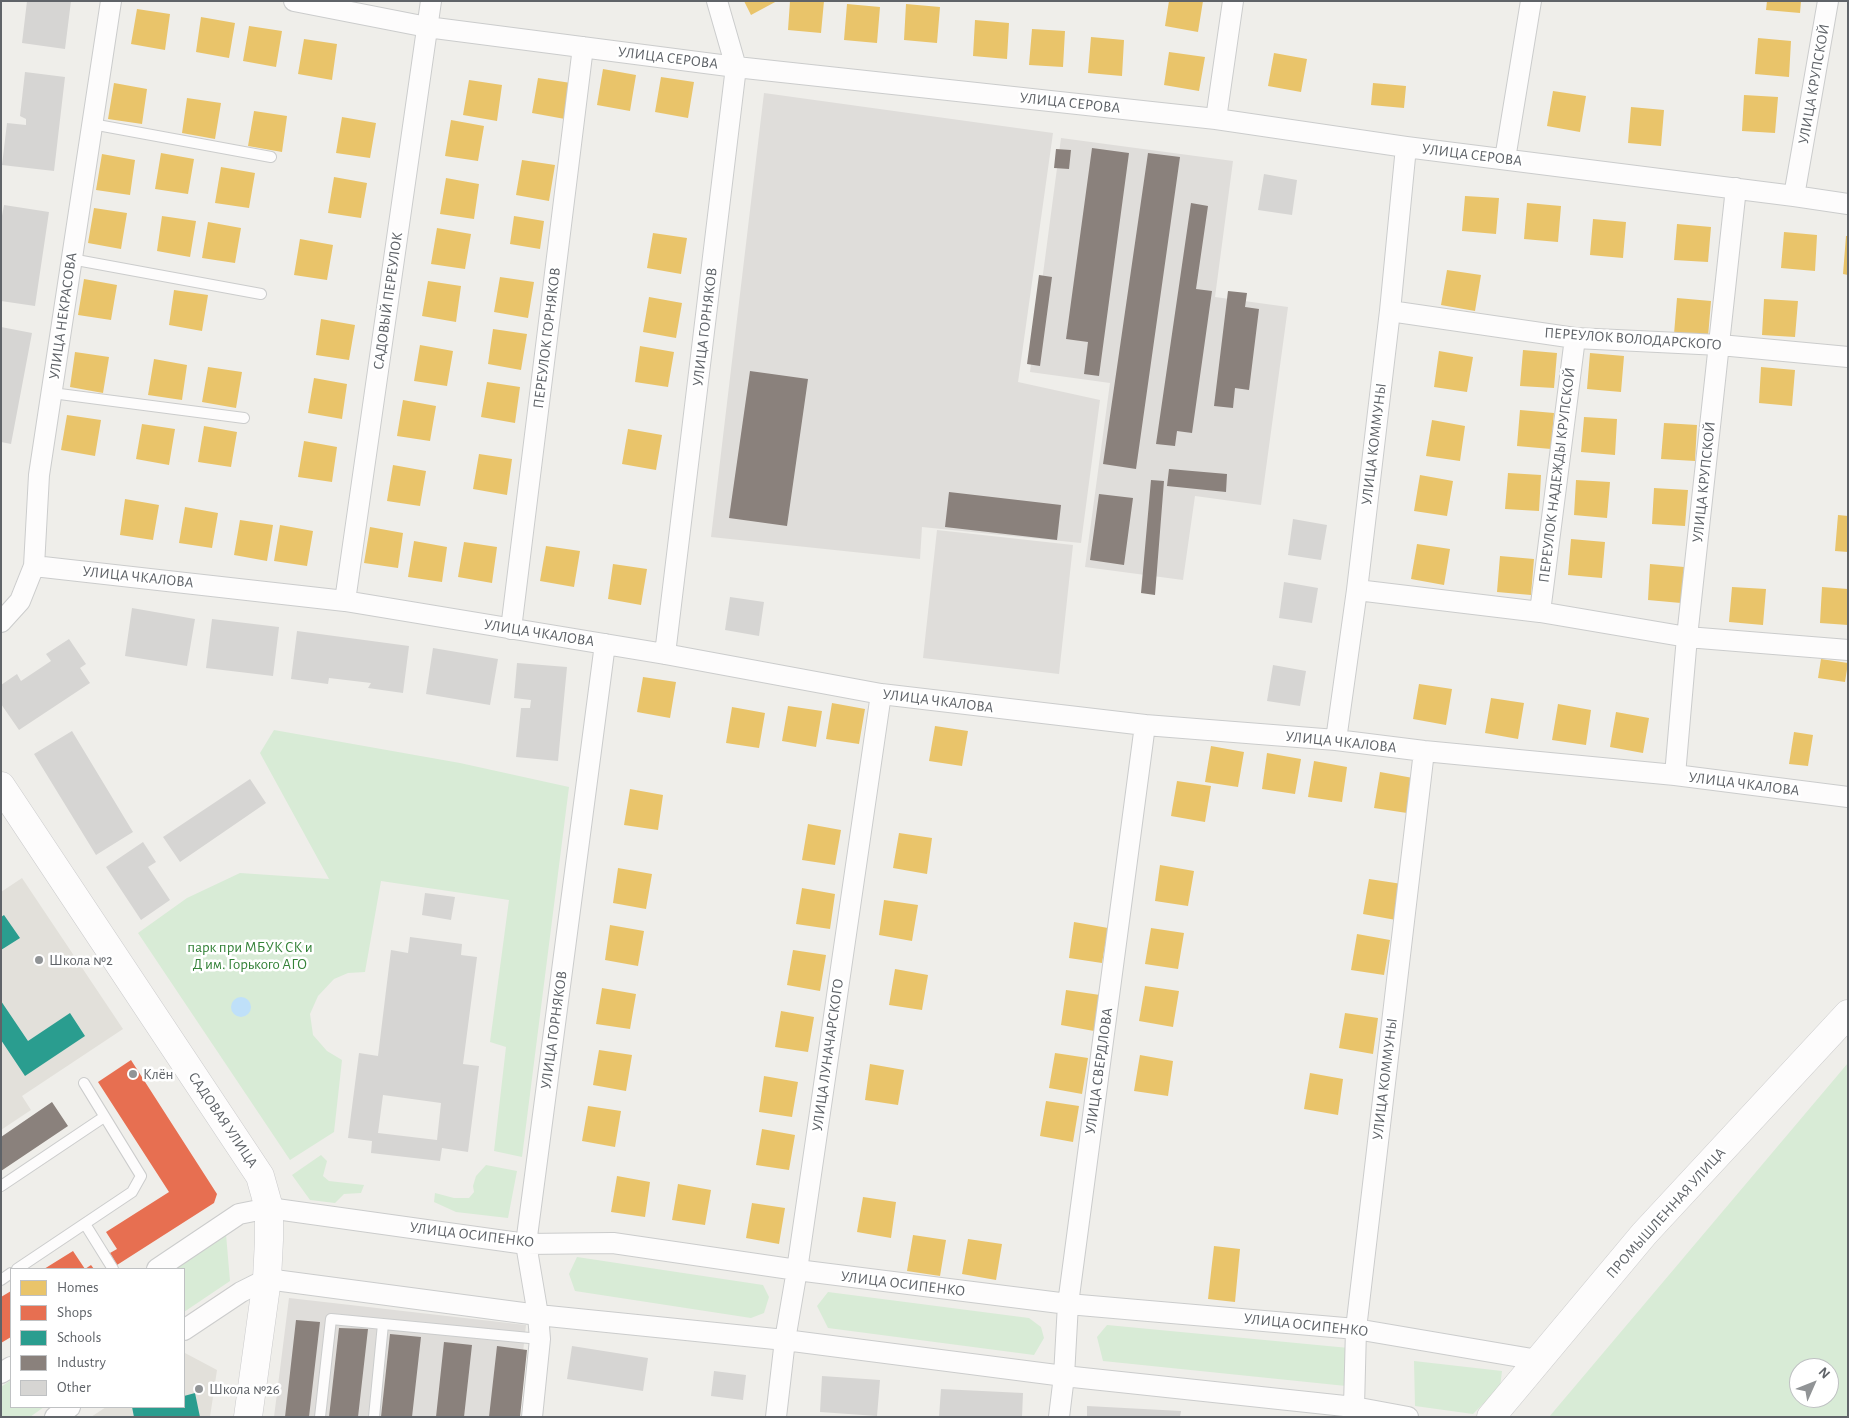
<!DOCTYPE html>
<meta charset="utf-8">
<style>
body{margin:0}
#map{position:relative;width:1849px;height:1418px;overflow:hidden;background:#efeeea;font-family:"Alegreya Sans",sans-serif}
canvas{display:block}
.frame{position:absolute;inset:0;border:2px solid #5f6368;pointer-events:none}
.legend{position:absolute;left:10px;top:1268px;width:175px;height:140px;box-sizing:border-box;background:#fff;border:1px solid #bfc1c3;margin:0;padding:6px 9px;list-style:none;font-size:15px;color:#5f6368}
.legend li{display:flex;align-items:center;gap:10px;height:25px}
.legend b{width:25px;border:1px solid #bfc1c3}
.north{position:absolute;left:1789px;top:1358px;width:50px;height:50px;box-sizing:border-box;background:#fff;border:1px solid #bfc1c3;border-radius:50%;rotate:46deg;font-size:14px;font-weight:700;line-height:20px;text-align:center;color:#5f6368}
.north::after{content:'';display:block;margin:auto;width:18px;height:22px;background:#919496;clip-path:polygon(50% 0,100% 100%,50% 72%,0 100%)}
</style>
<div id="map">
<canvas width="1849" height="1418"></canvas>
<div class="frame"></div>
<ul class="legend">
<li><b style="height:14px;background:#e9c46a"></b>Homes</li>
<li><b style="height:14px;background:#e76f51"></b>Shops</li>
<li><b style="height:14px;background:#2a9d8f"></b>Schools</li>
<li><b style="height:14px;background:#8a817c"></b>Industry</li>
<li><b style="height:14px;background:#d6d5d3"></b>Other</li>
</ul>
<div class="north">N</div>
</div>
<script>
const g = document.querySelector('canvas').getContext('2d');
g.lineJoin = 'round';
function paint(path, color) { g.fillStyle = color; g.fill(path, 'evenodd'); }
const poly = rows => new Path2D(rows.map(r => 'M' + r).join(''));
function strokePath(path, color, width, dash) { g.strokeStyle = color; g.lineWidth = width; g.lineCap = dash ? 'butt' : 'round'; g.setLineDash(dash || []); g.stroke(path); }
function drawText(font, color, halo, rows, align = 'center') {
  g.font = font + ' "Alegreya Sans",sans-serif'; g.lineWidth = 5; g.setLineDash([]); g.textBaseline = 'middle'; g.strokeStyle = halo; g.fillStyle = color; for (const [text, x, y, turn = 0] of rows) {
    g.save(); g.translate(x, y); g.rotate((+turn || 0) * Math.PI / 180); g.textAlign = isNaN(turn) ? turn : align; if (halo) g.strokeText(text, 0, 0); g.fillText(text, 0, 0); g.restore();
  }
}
const industrial = poly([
 [764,93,1053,133,1018,382,1100,400,1081,543,922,527,920,559,711,537],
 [1061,138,1233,161,1215,297,1288,307,1261,505,1195,496,1183,580,1085,567,1110,383,1030,372],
 [937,530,1073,545,1059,674,923,658],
 [289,1298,526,1325,516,1417,274,1417]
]);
const education = poly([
 [22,878,123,1029,22,1096,31,1110,1,1130,1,892],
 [185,1353,217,1370,210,1417,91,1417,106,1407,184,1407]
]);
const green = poly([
 [274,730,460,763,569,787,522,1157,494,1151,506,1047,490,1042,509,900,381,881,365,972,348,973,334,979,318,996,310,1014,313,1035,327,1051,342,1060,334,1132,290,1160,138,933,187,898,240,873,329,879,260,753],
 [1848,1063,1848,1417,1549,1417],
 [1799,1368,1829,1368,1829,1398,1799,1398],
 [321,1155,327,1161,323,1176,329,1181,364,1185,361,1193,344,1194,335,1203,310,1200,292,1175],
 [486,1165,517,1171,508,1218,456,1212,434,1202,435,1193,454,1198,469,1198,474,1192,473,1186,476,1176],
 [226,1234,230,1281,184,1312,184,1269,174,1269],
 [577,1257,763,1285,769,1297,764,1313,751,1318,575,1291,569,1274],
 [828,1292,1029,1318,1041,1327,1044,1338,1034,1355,828,1328,817,1306],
 [1107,1325,1349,1348,1346,1386,1103,1361,1097,1337],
 [1414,1361,1502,1371,1500,1387,1473,1414,1415,1406],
 [11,1380,11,1407,44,1407,30,1417,1,1417,1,1387]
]);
const water = poly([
 '231 1007a10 10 0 1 1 20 0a10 10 0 1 1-20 0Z'
]);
const homes = poly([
 [744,1,777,1,751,15],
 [790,1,824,1,821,33,788,30],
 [1169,1,1203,1,1198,32,1165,26],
 [1767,1,1801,1,1800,13,1766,10],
 [847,4,880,7,877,43,844,40],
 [906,4,940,7,937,43,904,40],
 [137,9,170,14,165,50,131,44],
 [201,17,235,23,229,58,196,52],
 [975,20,1009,23,1007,59,973,56],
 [249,26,282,31,276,67,243,61],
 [1032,29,1065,31,1063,67,1029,65],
 [1091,37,1124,40,1122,76,1088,73],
 [1758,38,1791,41,1789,77,1755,74],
 [304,39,337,44,332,80,298,74],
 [1169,52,1205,57,1199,91,1164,85],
 [1274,53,1307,59,1301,92,1268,86],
 [603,69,636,75,630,111,597,105],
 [661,77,694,82,688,118,655,112],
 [538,78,571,83,565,119,532,113],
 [469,80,502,85,497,121,463,115],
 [114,83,147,89,142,124,108,119],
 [1373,83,1406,86,1404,108,1371,105],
 [1553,91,1586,96,1580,132,1547,126],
 [1744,95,1778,97,1775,133,1742,131],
 [187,98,221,103,215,139,182,133],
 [1631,107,1664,110,1661,146,1628,143],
 [254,111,287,116,282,152,248,146],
 [342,117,376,123,370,158,336,153],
 [451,120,484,126,478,161,445,156],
 [161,153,194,159,188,194,155,189],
 [102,154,135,160,130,195,96,190],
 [522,160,555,165,549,201,516,195],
 [221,167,255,173,249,208,215,203],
 [334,177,367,183,361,218,328,213],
 [446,178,479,184,474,219,440,214],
 [1465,196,1499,198,1496,234,1462,231],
 [1527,203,1561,206,1558,242,1524,239],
 [94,208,127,213,121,249,88,243],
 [162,216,196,221,190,257,157,251],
 [514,216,544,221,540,249,510,244],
 [1593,219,1626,222,1623,258,1590,255],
 [208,222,241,228,235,263,202,258],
 [1677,224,1711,227,1708,262,1674,260],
 [437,228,471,234,465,269,431,264],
 [1784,232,1817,235,1815,271,1781,268],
 [653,233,687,238,681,274,647,268],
 [1846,236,1848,236,1848,275,1843,274],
 [300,239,333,245,327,280,294,275],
 [1447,270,1481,275,1475,311,1441,305],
 [500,277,534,282,528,318,494,312],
 [84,279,117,285,111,320,78,315],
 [428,281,461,286,456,322,422,316],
 [174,290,208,295,202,331,169,325],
 [649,297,682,303,676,338,643,332],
 [1677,298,1711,301,1708,337,1674,334],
 [1764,299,1798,301,1795,337,1762,335],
 [321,319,355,325,349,360,316,355],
 [493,329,527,334,521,370,488,364],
 [420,345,453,351,447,386,414,381],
 [640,346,674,352,668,387,635,382],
 [1523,350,1557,353,1554,388,1520,386],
 [1439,351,1473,357,1467,392,1434,387],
 [75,352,109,357,103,393,70,387],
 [1590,353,1624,356,1621,392,1587,389],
 [154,359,187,365,182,400,148,395],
 [208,367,242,372,236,408,202,402],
 [1761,367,1795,370,1792,406,1759,403],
 [314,378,347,384,342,419,308,413],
 [487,382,520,387,515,423,481,417],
 [403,400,436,406,430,441,397,436],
 [1520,410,1554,413,1551,449,1517,446],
 [67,415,101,420,95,456,61,450],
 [1584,417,1617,419,1615,455,1581,452],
 [1432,420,1465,426,1460,461,1426,456],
 [1664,423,1697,425,1695,461,1661,459],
 [142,424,175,429,169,465,136,459],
 [204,426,237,432,231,467,198,462],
 [628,429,662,435,656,470,622,464],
 [304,441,337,447,332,482,298,477],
 [479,454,512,459,507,495,473,489],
 [393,465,426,471,420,506,387,501],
 [1508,473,1541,475,1539,511,1505,509],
 [1420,475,1453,481,1447,516,1414,511],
 [1576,480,1610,482,1607,518,1574,515],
 [1654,488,1688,490,1685,526,1652,524],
 [125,499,159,505,153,540,120,535],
 [185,507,218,513,212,548,179,543],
 [1838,515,1848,516,1848,552,1835,551],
 [240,520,273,525,267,561,234,555],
 [280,525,313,531,307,566,274,561],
 [370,527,403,533,398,568,364,563],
 [1571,539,1605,542,1602,578,1568,575],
 [414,541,447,547,442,582,408,577],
 [464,542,497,547,492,583,458,577],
 [1417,544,1450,549,1444,585,1411,579],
 [546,546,580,551,574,587,540,581],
 [1500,556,1534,559,1531,595,1497,592],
 [613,564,647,569,641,605,608,599],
 [1650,564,1684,567,1681,603,1648,600],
 [1732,587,1766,589,1763,625,1729,622],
 [1822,587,1848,589,1848,625,1820,623],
 [1821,659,1848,663,1845,682,1818,678],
 [643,677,676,682,670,718,637,712],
 [1419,684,1452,689,1446,725,1413,719],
 [1491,698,1524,703,1518,739,1485,733],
 [832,703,865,709,859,744,826,739],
 [1558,704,1591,710,1586,745,1552,740],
 [788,706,822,711,816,747,782,741],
 [732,707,765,713,759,748,726,743],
 [1616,712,1649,718,1643,753,1610,747],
 [935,726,968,731,962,766,929,761],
 [1794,732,1813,735,1808,766,1789,764],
 [1211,746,1244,752,1238,787,1205,782],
 [1267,753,1301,759,1295,794,1262,789],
 [1314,761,1347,767,1342,802,1308,797],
 [1380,772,1413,778,1407,813,1374,808],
 [1177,781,1211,786,1205,822,1171,816],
 [630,789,663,795,658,830,624,825],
 [808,824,841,830,835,865,802,860],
 [899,833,932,838,927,874,893,868],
 [1160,865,1194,871,1188,906,1155,901],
 [618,868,652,874,646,909,613,903],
 [1369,879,1402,884,1396,920,1363,914],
 [802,888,835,894,830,929,796,924],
 [884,900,918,905,912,941,879,935],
 [1074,922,1108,928,1102,963,1069,958],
 [610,925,644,931,638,966,605,960],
 [1151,928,1184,933,1178,969,1145,964],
 [1357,934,1390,940,1384,975,1351,970],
 [793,950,826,955,820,991,787,985],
 [895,969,928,975,922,1010,889,1005],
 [1145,986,1179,991,1173,1027,1139,1021],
 [602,988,636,994,630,1029,596,1024],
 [1066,990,1100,995,1094,1031,1061,1025],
 [781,1011,814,1017,808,1052,775,1047],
 [1345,1013,1378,1018,1373,1054,1339,1048],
 [599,1050,632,1055,626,1091,593,1085],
 [1055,1053,1088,1058,1082,1094,1049,1088],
 [1140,1055,1173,1061,1168,1096,1134,1091],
 [870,1064,904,1070,898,1105,865,1100],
 [1310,1073,1343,1079,1338,1115,1304,1109],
 [764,1076,798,1082,792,1117,759,1112],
 [1046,1101,1079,1106,1073,1142,1040,1136],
 [588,1106,621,1111,615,1147,582,1141],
 [762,1129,795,1135,789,1170,756,1165],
 [617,1176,650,1182,645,1217,611,1212],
 [678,1184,711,1190,705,1225,672,1220],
 [863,1197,896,1202,891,1238,857,1232],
 [752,1203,785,1208,779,1244,746,1238],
 [913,1235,946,1240,940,1276,907,1271],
 [968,1239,1002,1244,996,1280,962,1274],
 [1214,1246,1240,1249,1235,1302,1208,1299]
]);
const shops = poly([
 [131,1060,217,1194,214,1203,117,1265,110,1253,117,1249,106,1232,169,1192,98,1082],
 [73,1251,85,1269,91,1265,94,1269,44,1269],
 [11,1291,11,1337,1,1343,1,1297]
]);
const schools = poly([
 [4,915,20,938,1,950,1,917],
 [1,1001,28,1041,70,1013,85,1036,25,1076,1,1040],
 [195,1393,200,1417,134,1417,132,1407,184,1407,184,1396]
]);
const industry = poly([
 [1092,148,1129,153,1099,376,1084,374,1088,342,1066,339],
 [1056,149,1071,150,1069,169,1054,168],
 [1148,153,1180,157,1136,469,1103,464],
 [1191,203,1208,206,1196,289,1212,291,1192,433,1177,431,1175,446,1156,444],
 [1039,275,1052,277,1040,366,1027,364],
 [1228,291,1247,293,1245,307,1259,309,1249,390,1235,388,1233,408,1214,406],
 [750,371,808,379,787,526,729,518],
 [1169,469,1227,474,1226,492,1167,486],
 [1151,480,1164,481,1155,595,1141,593],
 [949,492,1061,505,1057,540,945,527],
 [1099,494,1133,498,1124,565,1090,560],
 [52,1102,68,1126,1,1171,1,1137],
 [296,1320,320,1322,309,1417,285,1417],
 [339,1328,368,1329,358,1417,329,1417],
 [390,1334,421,1337,412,1417,381,1417],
 [444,1342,472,1345,464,1417,436,1417],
 [497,1346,527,1350,520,1417,489,1417]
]);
const building = poly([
 [27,1,71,1,65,49,22,43],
 [25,72,65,77,54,171,2,165,7,123,26,125,26,119,20,116],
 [1264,174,1297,180,1292,215,1258,210],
 [4,205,49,212,35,306,1,301,1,221],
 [1,327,32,333,11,444,1,442],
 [1293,519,1327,525,1321,560,1288,555],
 [1284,582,1318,588,1312,623,1279,618],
 [730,597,764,602,759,636,725,630],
 [132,608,195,619,187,666,125,656],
 [212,619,279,627,273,676,206,668],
 [297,631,409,646,403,693,368,688,371,683,329,678,328,684,291,679],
 [69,639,86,664,80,668,90,683,19,730,1,704,1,685,17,674,21,681,51,661,46,654],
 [433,648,498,659,490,705,426,694],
 [517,663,567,667,558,761,516,757,521,708,530,708,531,700,514,698],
 [1273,665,1306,671,1300,706,1267,701],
 [72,731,133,832,96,855,34,754],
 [250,779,266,803,180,862,163,837],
 [143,842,156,862,148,867,170,900,141,920,106,867],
 [425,893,455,897,451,920,422,915],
 [410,937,462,944,461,955,477,957,463,1064,479,1066,468,1152,442,1148,440,1161,371,1153,372,1141,348,1138,359,1053,378,1056,391,950,408,953],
 [383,1095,441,1103,437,1140,378,1133],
 [572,1346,648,1358,643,1391,567,1379],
 [714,1371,746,1375,743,1400,711,1396],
 [822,1376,880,1380,877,1416,820,1412],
 [941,1389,1023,1393,1022,1417,939,1417],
 [1087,1406,1181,1411,1180,1417,1087,1417]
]);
const lane = poly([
 [92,124,271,157],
 [71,259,261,294],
 [52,393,244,418],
 [1,1186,104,1117],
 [85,1224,113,1269],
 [17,1269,132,1192,141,1176,84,1083],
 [1,1280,11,1273],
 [320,1417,331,1319,540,1339],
 [374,1417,383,1324]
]);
const street = poly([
 [294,1,427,27,736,67,1216,119,1406,147,1794,196,1848,204],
 [1216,119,1233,1],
 [1505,159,1531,1],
 [1794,196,1828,1],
 [1390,311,1575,338,1720,345,1848,357],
 [34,566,345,601,665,654,881,694,1145,725,1336,740,1424,751,1675,775,1848,797],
 [1357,590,1540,612,1687,637,1848,650],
 [345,601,431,1],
 [1540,612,1575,338],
 [1,622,20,601,34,566,39,475,111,1],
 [511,629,583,47],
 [665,654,736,67,717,1],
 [1336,740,1357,590,1390,311,1406,147],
 [1675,775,1687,637,1736,188],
 [157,1269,239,1214,269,1208,526,1244,613,1243,797,1270,1068,1304,1356,1329,1538,1360],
 [184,1330,241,1292,267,1279,538,1315,785,1340,1064,1376,1354,1407,1408,1417],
 [1,1373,11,1367],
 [1354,1407,1356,1329,1424,751],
 [55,1417,70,1407],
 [532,1417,540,1339,538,1315,526,1244,605,644],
 [776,1417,785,1340,797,1270,881,694],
 [1059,1417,1064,1376,1068,1304,1145,725]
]);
const secondary = poly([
 [1,786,260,1176,269,1208,269,1240,267,1279,248,1417],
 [1491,1417,1644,1234,1848,1014]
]);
const markers = [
 [39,960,5,"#919496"],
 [133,1074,5,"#919496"],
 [199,1389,5,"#919496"]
];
const streetNames = [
 ["УЛИЦА СЕРОВА",668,58,7],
 ["УЛИЦА КРУПСКОЙ",1814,84,-80],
 ["УЛИЦА СЕРОВА",1070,103,6],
 ["УЛИЦА СЕРОВА",1472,155,7],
 ["САДОВЫЙ ПЕРЕУЛОК",388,301,-82],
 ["УЛИЦА НЕКРАСОВА",63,316,-82],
 ["УЛИЦА ГОРНЯКОВ",705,327,-83],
 ["ПЕРЕУЛОК ГОРНЯКОВ",547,338,-83],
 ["ПЕРЕУЛОК ВОЛОДАРСКОГО",1633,339,4],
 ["УЛИЦА КОММУНЫ",1374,444,-83],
 ["ПЕРЕУЛОК НАДЕЖДЫ КРУПСКОЙ",1557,475,-83],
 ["УЛИЦА КРУПСКОЙ",1704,482,-84],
 ["УЛИЦА ЧКАЛОВА",138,577,6],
 ["УЛИЦА ЧКАЛОВА",539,633,9],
 ["УЛИЦА ЧКАЛОВА",938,701,7],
 ["УЛИЦА ЧКАЛОВА",1341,742,6],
 ["УЛИЦА ЧКАЛОВА",1744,784,7],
 ["УЛИЦА ГОРНЯКОВ",554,1030,-82],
 ["УЛИЦА ЛУНАЧАРСКОГО",828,1055,-82],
 ["УЛИЦА СВЕРДЛОВА",1099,1071,-82],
 ["УЛИЦА КОММУНЫ",1385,1079,-83],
 ["САДОВАЯ УЛИЦА",223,1120,56],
 ["ПРОМЫШЛЕННАЯ УЛИЦА",1666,1213,-48],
 ["УЛИЦА ОСИПЕНКО",472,1235,7],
 ["УЛИЦА ОСИПЕНКО",903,1284,7],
 ["УЛИЦА ОСИПЕНКО",1306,1325,6]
];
const parkNames = [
 ["парк при МБУК СК и",250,947],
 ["Д им. Горького АГО",250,964]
];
const poiNames = [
 ["Школа №2",49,960],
 ["Клён",143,1074],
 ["Школа №26",209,1389]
];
paint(industrial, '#dfddda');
paint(education, '#e2e0da');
paint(green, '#d8ebd6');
paint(water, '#bfe0f9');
paint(homes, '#e9c46a');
paint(shops, '#e76f51');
paint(schools, '#2a9d8f');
paint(industry, '#8a817c');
paint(building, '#d6d5d3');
strokePath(lane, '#cbcccc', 12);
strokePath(street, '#cbcccc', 22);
strokePath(secondary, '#cacacb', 29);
strokePath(lane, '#fdfcfc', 10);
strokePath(street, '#fdfcfc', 20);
strokePath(secondary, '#fdfcfc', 28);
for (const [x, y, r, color] of markers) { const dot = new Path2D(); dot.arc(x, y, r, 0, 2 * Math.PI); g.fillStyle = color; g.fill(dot); strokePath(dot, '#fff', 2); }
drawText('15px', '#5f6368', '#fff', streetNames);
drawText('15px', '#348238', '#fff', parkNames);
drawText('15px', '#5f6368', '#fff', poiNames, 'left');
</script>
